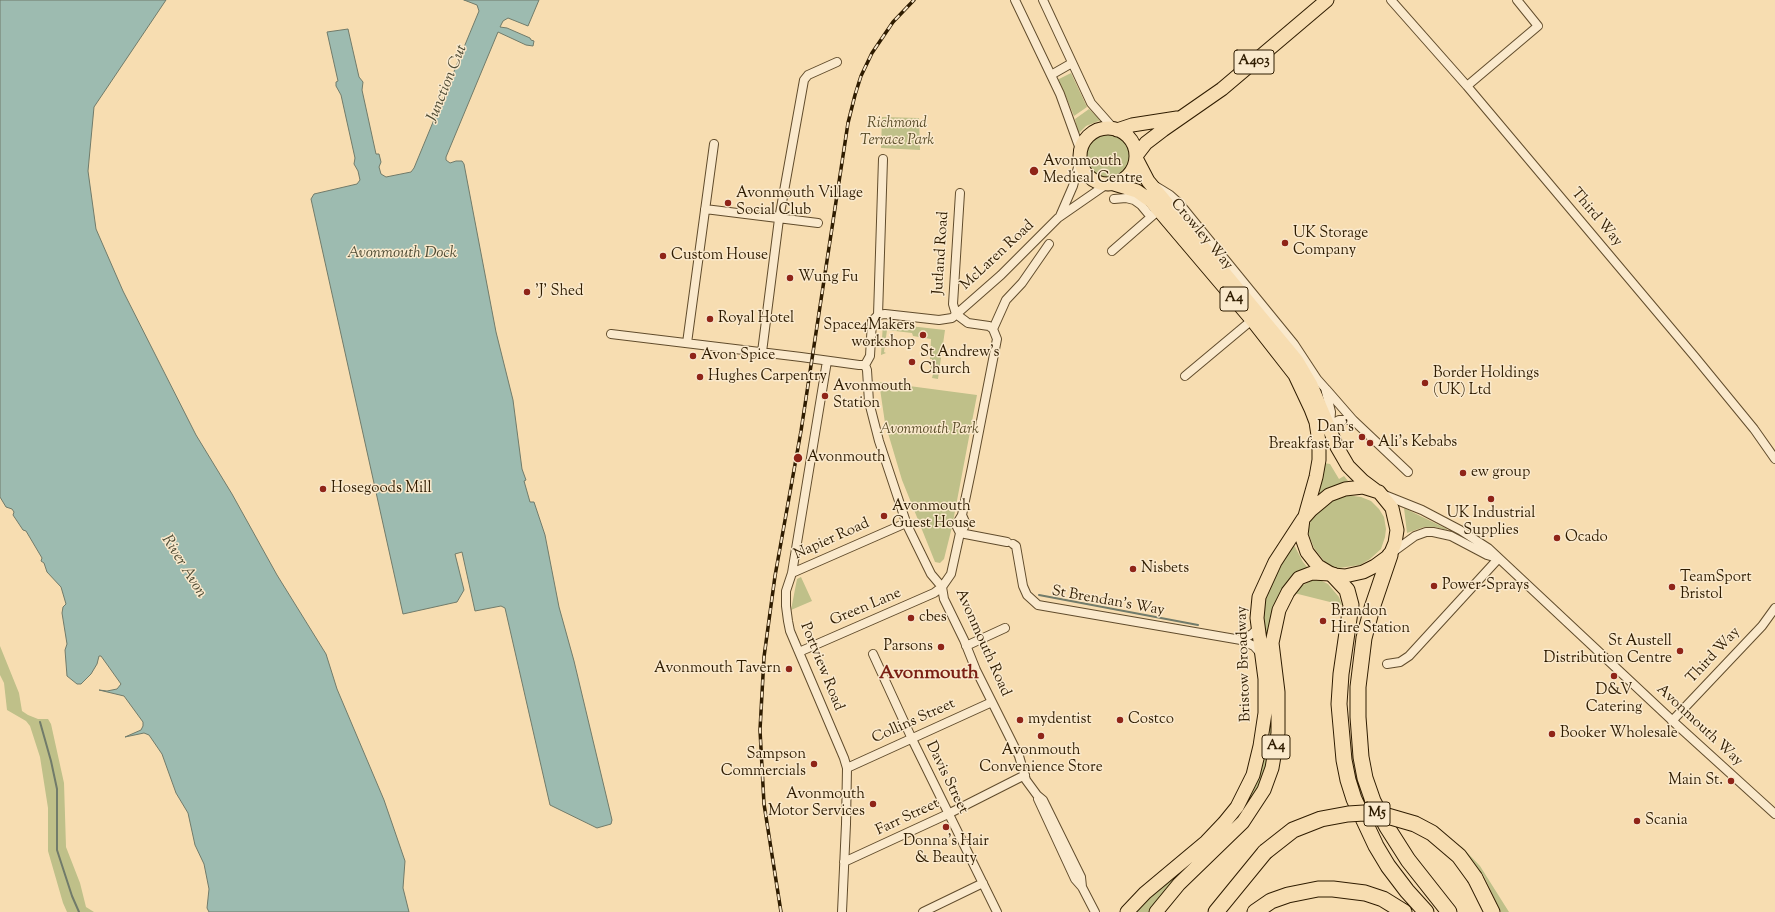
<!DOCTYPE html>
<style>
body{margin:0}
canvas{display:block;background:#f7ddb1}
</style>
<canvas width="1775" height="912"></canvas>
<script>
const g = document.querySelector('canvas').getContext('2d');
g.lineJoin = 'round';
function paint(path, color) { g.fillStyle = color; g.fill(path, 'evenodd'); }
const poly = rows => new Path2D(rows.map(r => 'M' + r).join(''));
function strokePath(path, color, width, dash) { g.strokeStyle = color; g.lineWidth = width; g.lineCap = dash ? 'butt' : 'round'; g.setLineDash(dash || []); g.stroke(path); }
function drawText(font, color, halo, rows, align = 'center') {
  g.font = font + ' "Sorts Mill Goudy",serif'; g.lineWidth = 3; g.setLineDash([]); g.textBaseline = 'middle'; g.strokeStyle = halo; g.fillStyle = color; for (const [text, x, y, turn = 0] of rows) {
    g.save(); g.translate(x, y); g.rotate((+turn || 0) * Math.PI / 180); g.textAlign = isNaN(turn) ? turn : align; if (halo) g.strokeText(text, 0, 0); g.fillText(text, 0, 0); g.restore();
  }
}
const green = poly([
 [1071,73,1087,107,1074,116,1065,94,1057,80],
 [1089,109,1101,120,1086,126,1078,134,1075,119],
 [882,117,919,118,920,150,881,148],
 '1086 157a22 22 0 1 1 44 0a22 22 0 1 1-44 0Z',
 [883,323,945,330,938,379,932,378,933,374,930,373,932,359,930,359,931,339,913,336,912,333,887,330,884,352,886,353,881,355],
 [879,382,977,395,952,527,944,559,940,563,935,562,902,480,885,423],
 [1324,463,1330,464,1339,479,1344,476,1348,481,1328,488,1320,493,1319,493],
 [1346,495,1361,497,1371,501,1379,509,1384,517,1386,529,1385,537,1381,549,1370,559,1360,565,1339,568,1331,566,1324,561,1314,548,1309,535,1309,528,1311,520,1332,500],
 [1404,508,1447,529,1447,530,1435,527,1424,527,1407,533],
 [1293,543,1303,562,1308,568,1279,596,1273,734,1267,733,1262,628,1264,602,1273,577],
 [801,577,812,601,791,610,797,579],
 [1313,580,1322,581,1328,584,1339,597,1342,605,1294,593,1301,586],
 [0,646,19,693,22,711,28,715,38,719,48,719,51,724,64,783,66,847,80,883,86,907,94,912,67,912,63,903,48,851,48,808,40,757,30,726,26,721,7,710,4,683,0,675],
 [1264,748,1271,749,1265,777,1244,815,1150,912,1133,912,1216,838],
 [1460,845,1480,866,1509,912,1501,912,1484,876]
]);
const water = poly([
 [0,0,166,0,94,107,88,171,96,229,123,291,196,435,232,494,277,575,326,654,337,689,384,800,405,861,403,888,409,912,209,912,207,908,209,889,204,864,195,845,188,813,176,793,162,754,149,735,144,733,125,737,141,730,143,726,143,722,124,696,99,690,107,691,117,689,121,684,101,656,99,656,97,664,91,674,81,684,77,684,67,676,65,650,67,644,62,613,63,607,66,604,61,587,47,572,44,563,41,561,42,558,26,531,23,530,13,515,14,512,12,509,6,507,0,497,0,0],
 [464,0,539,0,528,26,508,18,503,21,500,27,507,28,530,38,531,40,534,41,533,46,526,45,498,32,446,157,446,160,450,163,456,161,462,161,464,164,496,332,513,400,522,469,526,480,524,481,530,502,534,502,545,535,559,607,574,661,612,820,611,824,597,828,550,805,505,608,501,606,475,611,462,552,455,554,464,590,457,602,403,614,311,199,314,194,357,184,360,180,358,171,354,164,355,158,341,95,336,86,336,82,338,81,327,32,348,29,359,77,363,82,362,90,376,154,379,154,381,162,379,167,381,174,386,177,411,172,414,168,479,11,477,5,464,0]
]);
const stream = poly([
 [1039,595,1198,625],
 [40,722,51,761,57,789,57,850,72,896,79,912]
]);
const minor = poly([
 [1015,0,1060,94,1081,152],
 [1043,0,1091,103,1114,129],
 [1391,0,1467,86,1695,357,1754,429,1775,459],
 [1051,75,1072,63],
 [1467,86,1538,26,1517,0],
 [1157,187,1170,195,1179,203,1294,344,1317,379,1325,388,1331,412,1330,426],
 [960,193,953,304,956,314,968,323,989,326,993,329],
 [1114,199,1126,198,1134,200,1141,205,1151,217],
 [705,209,818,223],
 [1060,216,1073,186,1081,156],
 [1112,251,1159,210],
 [878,315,885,314,939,320,952,318,1001,275,1058,218,1107,184],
 [993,329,1006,300,1022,283,1049,244],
 [611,334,801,357,859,365,865,365],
 [687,343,714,144],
 [762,352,779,219,804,80,808,75,837,62],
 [827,361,792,573,786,591,786,606,788,621,790,631,844,758,847,768,846,824,842,912],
 [865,365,867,370,869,402,879,441,907,525,931,574,942,587,944,599,964,640,976,670,1019,756,1026,780,1037,795,1043,800,1081,877,1082,887],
 [865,365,870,356,872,321,878,315,883,159],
 [1185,376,1252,320],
 [1326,389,1353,420,1408,472],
 [1330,429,1334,423,1339,420,1353,420],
 [1382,494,1422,510,1460,530,1488,548,1677,725,1775,814],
 [960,533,956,525,962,515,972,467,997,339,993,329],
 [960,533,1007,542],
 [1013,544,1016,546,1023,586,1027,595,1038,605,1241,640,1254,646,1261,654],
 [1393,552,1415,536,1426,532,1433,532,1451,536,1487,555,1497,558],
 [792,573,906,523],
 [1241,640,1252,634,1258,628],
 [966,646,1005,628],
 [799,652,934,593,942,587,951,574,960,533,964,527,965,522,962,515],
 [873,654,912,739,997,912],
 [1387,664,1400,662,1409,656,1498,559],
 [1672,721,1762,626,1775,608],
 [847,768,992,702],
 [1038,799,1075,879,1082,887,1095,912],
 [844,862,948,814,1025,775],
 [923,912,983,883]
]);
const trunk = poly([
 '1080 156a28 28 0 1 1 56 0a28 28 0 1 1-56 0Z',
 [1117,130,1132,125,1177,118],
 [1136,156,1146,143,1163,130,1222,89,1327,0],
 [1136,158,1148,181,1297,361,1311,385,1337,447,1348,466,1363,481,1375,490],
 [1114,184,1137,191,1151,201,1252,320,1295,375,1311,409,1316,422,1319,442,1319,460,1316,477,1305,516],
 [1363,487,1379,492,1392,508,1397,530,1395,543,1390,555,1375,566,1363,572,1345,576,1333,575,1318,566,1307,552,1301,535,1303,519,1311,510,1329,495,1345,489,1363,487],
 [1127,912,1145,893,1206,842,1224,823,1237,807,1253,775,1260,746,1265,713,1265,679,1257,618,1259,597,1275,562,1303,519],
 [1156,912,1179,884,1243,822,1264,790,1272,768,1278,733,1278,692,1272,643,1279,610,1288,592,1299,578,1312,573,1330,574]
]);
const motorway = poly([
 [1390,555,1372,608,1364,638,1358,687,1358,717,1361,757,1365,778,1373,801,1387,827,1408,860,1449,912],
 [1333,575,1347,590,1351,605,1341,674,1339,704,1344,760,1348,780,1354,799,1376,846,1388,866,1407,891,1426,912],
 [1475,878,1492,912],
 [1216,912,1265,852],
 [1255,912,1271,901,1288,895,1318,889,1333,889,1365,893,1383,899,1404,912]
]);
const rail = poly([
 [781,912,764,804,760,730,764,657,775,576,801,431,848,123,855,95,861,76,872,53,893,22,914,0]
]);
const motorwayBridge = poly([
 [1265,852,1293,830,1321,819,1348,814,1364,813,1384,815,1415,824,1432,833,1459,856,1475,878]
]);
const markers = [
 [1034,171,5,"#8f2418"],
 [728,203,4,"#8f2418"],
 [1285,243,4,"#8f2418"],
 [663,256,4,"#8f2418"],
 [790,278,4,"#8f2418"],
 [527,292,4,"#8f2418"],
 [710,319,4,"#8f2418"],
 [923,335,4,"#8f2418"],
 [693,356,4,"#8f2418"],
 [912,362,4,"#8f2418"],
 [700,377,4,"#8f2418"],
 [1425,383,4,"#8f2418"],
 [825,396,4,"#8f2418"],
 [1362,437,4,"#8f2418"],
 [1370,443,4,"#8f2418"],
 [798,458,5,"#8f2418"],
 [1463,473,4,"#8f2418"],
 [323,489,4,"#8f2418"],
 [1491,499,4,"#8f2418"],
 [884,516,4,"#8f2418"],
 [1557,538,4,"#8f2418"],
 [1133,569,4,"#8f2418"],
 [1434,586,4,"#8f2418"],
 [1672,587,4,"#8f2418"],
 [911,618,4,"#8f2418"],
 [1323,621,4,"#8f2418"],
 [941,647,4,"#8f2418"],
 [1680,651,4,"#8f2418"],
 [789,669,4,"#8f2418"],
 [1614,676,4,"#8f2418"],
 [1020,720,4,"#8f2418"],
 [1120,720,4,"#8f2418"],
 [1552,734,4,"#8f2418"],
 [1041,736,4,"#8f2418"],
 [814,764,4,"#8f2418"],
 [1731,781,4,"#8f2418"],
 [873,804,4,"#8f2418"],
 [1637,821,4,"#8f2418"],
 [946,827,4,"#8f2418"]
];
const shields = [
 [1254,62,40],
 [1234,299,28],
 [1276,747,28],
 [1377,814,26]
];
const shieldNames = [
 ["A403",1254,62],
 ["A4",1234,299],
 ["A4",1276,747],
 ["M5",1377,814]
];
const parkNames = [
 ["Richmond",897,124],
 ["Terrace Park",897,141],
 ["Avonmouth Park",929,430]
];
const poiNames = [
 ["Avonmouth",1043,162],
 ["Medical Centre",1043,179],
 ["Avonmouth Village",736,194],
 ["Social Club",736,211],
 ["UK Storage",1293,234],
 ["Company",1293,251],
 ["Custom House",671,256],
 ["Wung Fu",798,278],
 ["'J' Shed",535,292],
 ["Royal Hotel",718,319],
 ["Space4Makers",915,326,"right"],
 ["workshop",915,343,"right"],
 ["St Andrew's",920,353],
 ["Church",920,370],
 ["Avon Spice",701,356],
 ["Border Holdings",1433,374],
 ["(UK) Ltd",1433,391],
 ["Hughes Carpentry",708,377],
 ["Avonmouth",833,387],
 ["Station",833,404],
 ["Dan's",1354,428,"right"],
 ["Breakfast Bar",1354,445,"right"],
 ["Ali's Kebabs",1378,443],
 ["Avonmouth",807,458],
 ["ew group",1471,473],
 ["Hosegoods Mill",331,489],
 ["Avonmouth",892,507],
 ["Guest House",892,524],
 ["UK Industrial",1491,514,"center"],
 ["Supplies",1491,531,"center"],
 ["Ocado",1565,538],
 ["Nisbets",1141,569],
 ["TeamSport",1680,578],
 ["Bristol",1680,595],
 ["Power-Sprays",1442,586],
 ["Brandon",1331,612],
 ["Hire Station",1331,629],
 ["cbes",919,618],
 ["St Austell",1672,642,"right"],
 ["Distribution Centre",1672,659,"right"],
 ["Parsons",933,647,"right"],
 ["Avonmouth Tavern",781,669,"right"],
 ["D&V",1614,691,"center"],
 ["Catering",1614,708,"center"],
 ["mydentist",1028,720],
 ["Costco",1128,720],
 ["Booker Wholesale",1560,734],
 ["Avonmouth",1041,751,"center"],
 ["Convenience Store",1041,768,"center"],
 ["Sampson",806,755,"right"],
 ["Commercials",806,772,"right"],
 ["Main St.",1723,781,"right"],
 ["Avonmouth",865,795,"right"],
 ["Motor Services",865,812,"right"],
 ["Scania",1645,821],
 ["Donna's Hair",946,842,"center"],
 ["& Beauty",946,859,"center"]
];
const streetNames = [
 ["Third Way",1596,218,50],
 ["Crowley Way",1201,235,50],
 ["Jutland Road",942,253,-86],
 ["McLaren Road",998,256,-43],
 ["Napier Road",832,540,-24],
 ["St Brendan's Way",1108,602,10],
 ["Green Lane",866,608,-23],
 ["Avonmouth Road",982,643,66],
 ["Third Way",1714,656,-47],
 ["Bristow Broadway",1245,664,-92],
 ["Portview Road",821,667,68],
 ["Collins Street",914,722,-24],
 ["Avonmouth Way",1699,726,43],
 ["Davis Street",946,778,64],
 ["Farr Street",908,818,-25]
];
const waterNames = [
 ["Junction Cut",448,84,-68],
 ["Avonmouth Dock",402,254],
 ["River Avon",183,567,58]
];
const districtNames = [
 ["Avonmouth",929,675]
];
paint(green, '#bfc089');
paint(water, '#9dbbb0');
strokePath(water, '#717b6a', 1);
strokePath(stream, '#717b6a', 2);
strokePath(minor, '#614c2c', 10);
strokePath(trunk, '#2f1c00', 15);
strokePath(motorway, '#2f1c00', 17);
strokePath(minor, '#fae9cc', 8);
strokePath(trunk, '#f7ddb1', 13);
strokePath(motorway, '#f7ddb1', 15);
strokePath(rail, '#2f1c00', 3.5);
strokePath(rail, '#fae9cc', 2, [6]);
strokePath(motorwayBridge, '#2f1c00', 17, []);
strokePath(motorwayBridge, '#f7ddb1', 15);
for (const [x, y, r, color] of markers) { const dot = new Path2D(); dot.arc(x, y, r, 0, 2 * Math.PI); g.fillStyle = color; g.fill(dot); strokePath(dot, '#fae9cc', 1.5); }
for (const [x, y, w] of shields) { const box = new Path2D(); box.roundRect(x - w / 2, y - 12, w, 24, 3); g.fillStyle = '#fae9cc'; g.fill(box); strokePath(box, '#2f1c00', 1); }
drawText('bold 14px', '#2f1c00', null, shieldNames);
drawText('italic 15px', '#5a4d29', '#fae9cc', parkNames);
drawText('15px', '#2f1c00', '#fae9cc', poiNames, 'left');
drawText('15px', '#2f1c00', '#fae9cc', streetNames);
drawText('italic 16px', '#504c35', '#fae9cc', waterNames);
drawText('bold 19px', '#7a1f14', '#fae9cc', districtNames);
</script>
